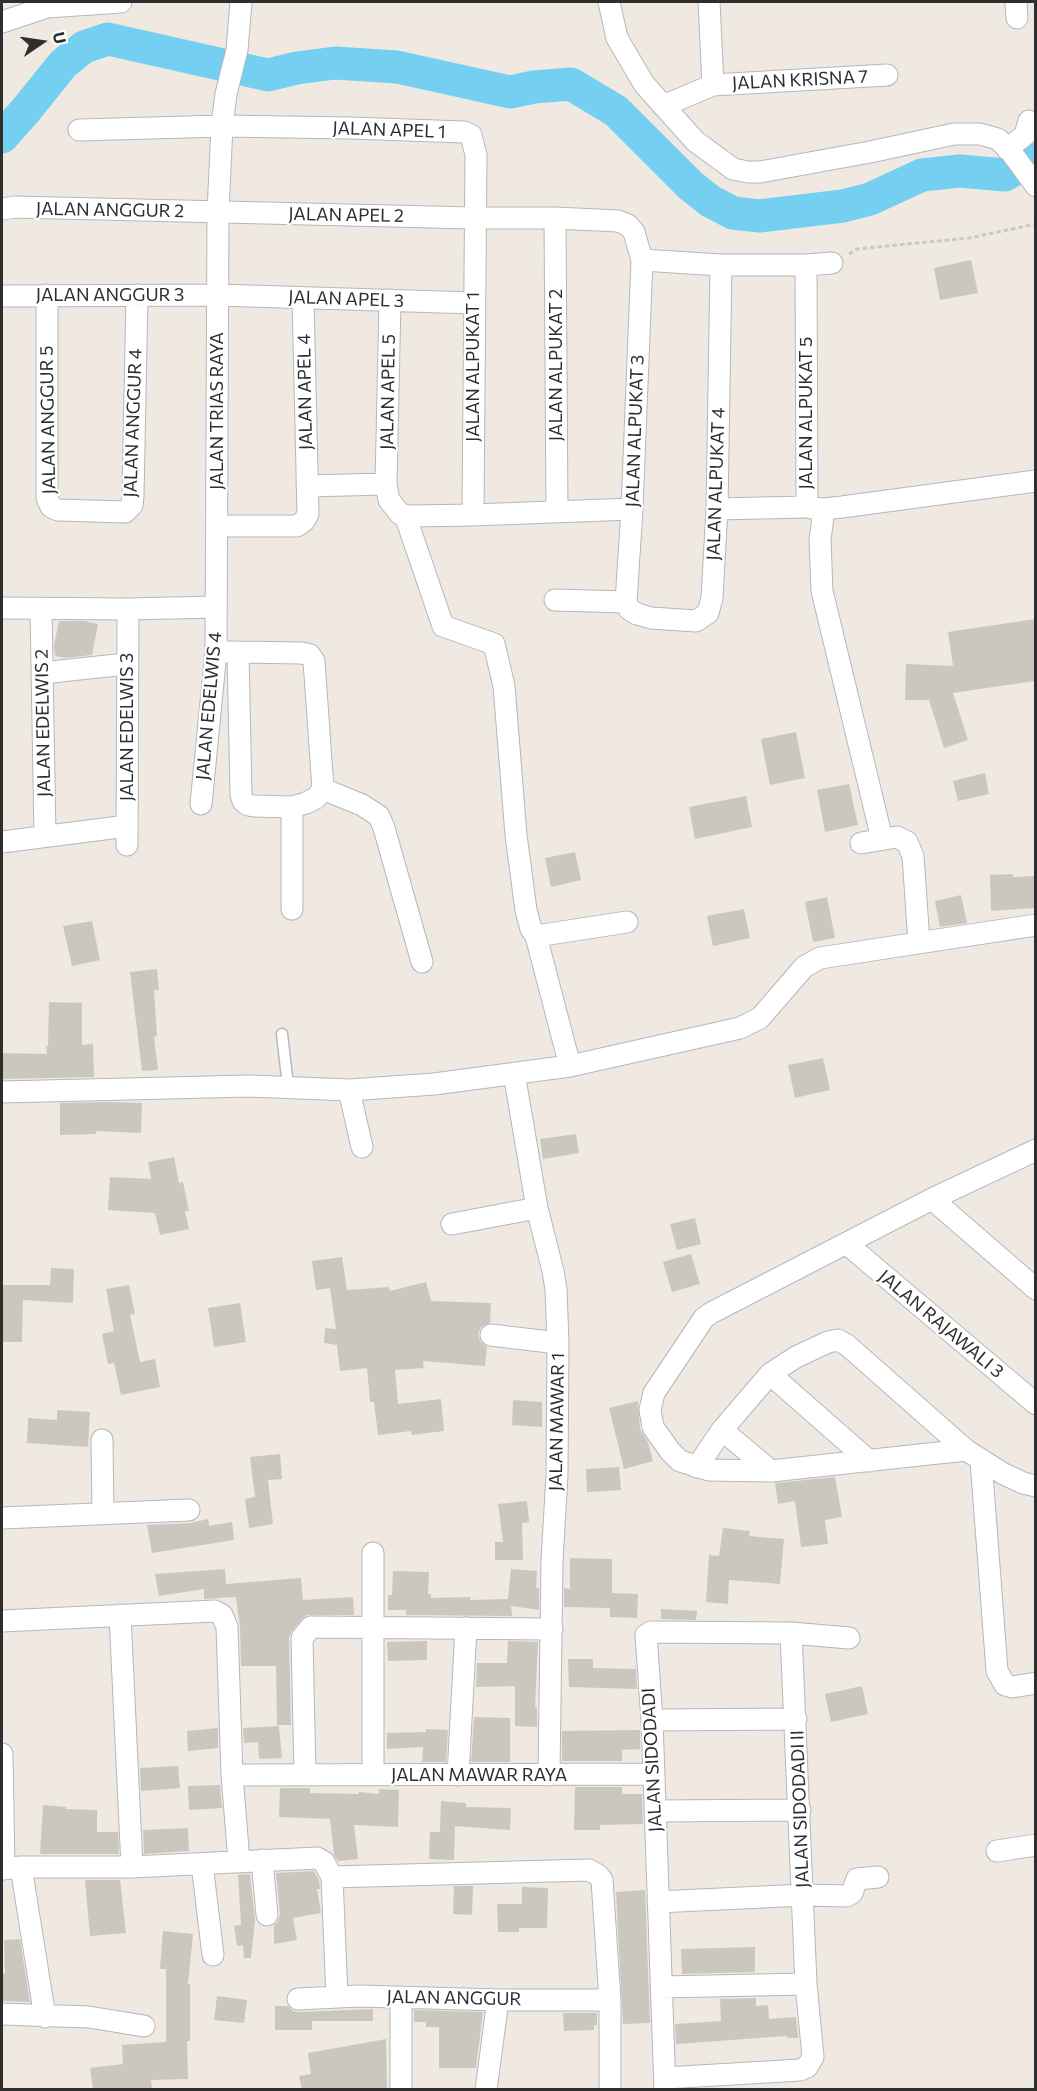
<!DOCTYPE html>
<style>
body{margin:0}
#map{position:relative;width:1037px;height:2091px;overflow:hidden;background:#efe9e1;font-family:Commissioner,sans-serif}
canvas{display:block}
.frame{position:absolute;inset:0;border:3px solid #2e2e2e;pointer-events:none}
.north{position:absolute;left:12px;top:12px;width:60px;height:60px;-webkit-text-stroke:4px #fff;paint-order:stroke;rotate:77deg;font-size:16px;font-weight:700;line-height:24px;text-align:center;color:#2e2e2e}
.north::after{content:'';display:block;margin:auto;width:21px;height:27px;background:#2e2e2e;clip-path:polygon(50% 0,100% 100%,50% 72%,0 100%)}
</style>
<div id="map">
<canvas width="1037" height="2091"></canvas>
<div class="frame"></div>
<div class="north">U</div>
</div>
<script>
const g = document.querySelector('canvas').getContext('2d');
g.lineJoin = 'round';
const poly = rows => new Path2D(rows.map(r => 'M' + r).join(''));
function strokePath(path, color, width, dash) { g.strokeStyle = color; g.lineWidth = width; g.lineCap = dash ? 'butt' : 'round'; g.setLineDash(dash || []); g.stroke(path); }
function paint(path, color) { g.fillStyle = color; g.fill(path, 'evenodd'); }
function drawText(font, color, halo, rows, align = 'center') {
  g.font = font + ' Commissioner,sans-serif'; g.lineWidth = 4.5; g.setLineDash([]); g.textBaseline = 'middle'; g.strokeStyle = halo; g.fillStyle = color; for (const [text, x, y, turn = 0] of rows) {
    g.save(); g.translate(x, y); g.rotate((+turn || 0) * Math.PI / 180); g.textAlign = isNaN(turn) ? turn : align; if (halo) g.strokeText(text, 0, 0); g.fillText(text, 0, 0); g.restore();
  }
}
const river = poly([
 [2,137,26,110,63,64,84,47,108,39,268,75,297,68,335,63,397,67,510,92,534,87,571,84,616,111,690,185,710,201,733,213,759,216,843,206,870,199,922,175,960,171,1005,175,1036,156]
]);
const building = poly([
 [971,260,978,293,940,300,934,268],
 [1035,619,1035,681,953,693,968,740,944,748,929,700,905,700,906,664,953,666,948,632],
 [59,621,84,621,98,624,92,655,65,658,55,656,54,645],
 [796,732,805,778,770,785,761,739],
 [985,773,989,794,958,801,953,781],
 [849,784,858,825,825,832,817,790],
 [746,796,752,827,695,839,689,807],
 [575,852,581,880,551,887,545,858],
 [1013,874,1013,877,1035,876,1035,908,991,911,990,875],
 [961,895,967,923,940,927,935,901],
 [827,897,835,938,813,942,805,902],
 [744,909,750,938,713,946,707,916],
 [92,921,100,960,72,966,63,926],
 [157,969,159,990,154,990,157,1036,154,1037,158,1070,142,1071,130,972],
 [49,1002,82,1003,82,1045,93,1044,94,1077,2,1079,2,1053,47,1054,46,1046,48,1046],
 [823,1058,830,1090,795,1098,788,1065],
 [108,1102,142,1103,141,1133,96,1131,96,1134,60,1135,60,1103],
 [576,1134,579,1153,543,1159,540,1139],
 [174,1157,179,1183,183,1182,189,1211,185,1211,189,1229,160,1235,155,1213,108,1210,110,1177,151,1179,148,1162],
 [695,1218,701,1244,677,1250,670,1224],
 [691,1254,700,1284,672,1292,663,1262],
 [342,1257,347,1290,389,1287,390,1291,426,1282,431,1301,491,1303,490,1323,481,1327,478,1334,480,1341,487,1347,485,1366,423,1361,424,1368,395,1370,398,1404,441,1399,444,1431,412,1435,411,1431,378,1435,374,1402,370,1402,367,1368,340,1371,337,1345,324,1343,325,1328,336,1329,330,1288,316,1290,312,1261],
 [51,1268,74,1269,73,1303,23,1300,22,1342,2,1342,2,1285,50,1285],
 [129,1285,135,1314,130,1315,140,1362,155,1359,160,1387,121,1395,114,1363,108,1364,102,1334,114,1331,106,1289],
 [240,1303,246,1342,214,1347,208,1308],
 [513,1400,542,1402,542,1427,512,1425],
 [638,1401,640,1429,648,1442,653,1461,624,1469,609,1408],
 [57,1410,90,1412,88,1447,27,1443,28,1418,57,1420],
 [280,1454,282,1479,268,1480,273,1524,249,1528,245,1499,255,1497,250,1457],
 [619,1467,621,1490,587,1492,586,1469],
 [835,1477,842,1517,825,1520,828,1544,801,1547,795,1501,778,1504,775,1483],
 [527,1501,529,1522,522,1523,523,1560,495,1560,495,1542,503,1542,498,1504],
 [208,1519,209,1526,232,1522,234,1540,152,1553,147,1525,190,1523],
 [723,1528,750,1531,749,1536,784,1539,780,1584,729,1580,728,1604,706,1602,709,1555,719,1556],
 [570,1558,612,1559,612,1593,638,1594,637,1618,610,1617,610,1608,564,1607,564,1588,570,1589],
 [225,1569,226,1584,301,1578,303,1600,353,1597,354,1615,306,1615,292,1631,289,1638,291,1725,277,1725,276,1666,241,1666,240,1627,236,1597,204,1599,204,1589,159,1596,155,1574],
 [511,1569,537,1571,536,1588,539,1588,539,1610,511,1606,512,1616,406,1615,406,1610,388,1610,388,1595,392,1595,393,1571,429,1572,428,1594,431,1594,431,1598,470,1597,470,1600,508,1599],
 [661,1609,697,1611,696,1620,661,1619],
 [427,1641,427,1660,388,1661,387,1642],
 [508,1641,538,1642,535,1707,537,1707,537,1727,515,1726,515,1686,476,1687,477,1663,507,1663],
 [568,1659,593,1659,593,1668,636,1669,637,1689,569,1687],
 [862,1686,868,1714,831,1722,825,1694],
 [474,1717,510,1718,510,1762,471,1762],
 [279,1726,282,1758,259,1759,258,1742,244,1743,243,1728],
 [218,1728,218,1748,188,1751,187,1731],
 [426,1729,448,1730,446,1762,422,1762,423,1747,387,1749,387,1733,426,1732],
 [640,1730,640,1749,622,1750,622,1761,562,1761,562,1731],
 [178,1766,180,1788,141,1791,140,1768],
 [220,1785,222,1808,189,1810,188,1786],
 [575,1787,622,1787,622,1794,642,1794,643,1824,600,1825,600,1830,574,1830],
 [280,1788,310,1788,310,1793,359,1794,359,1792,379,1794,379,1789,399,1790,398,1827,354,1825,358,1859,338,1861,334,1855,330,1819,279,1817],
 [441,1801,466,1803,466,1807,511,1808,510,1830,455,1826,454,1860,429,1859,430,1832,440,1832],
 [43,1805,67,1807,66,1809,97,1810,97,1832,118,1832,119,1854,40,1854],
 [188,1828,189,1851,144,1854,143,1830],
 [314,1871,319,1880,320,1889,317,1889,321,1913,293,1918,297,1940,274,1944,274,1925,278,1921,280,1914,276,1873],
 [250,1874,255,1920,251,1958,244,1958,243,1945,237,1946,234,1926,241,1925,238,1875],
 [85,1880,120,1880,126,1933,90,1936],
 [454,1886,473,1886,472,1915,453,1914],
 [522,1887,548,1888,547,1928,519,1928,519,1932,498,1932,497,1904,522,1904],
 [645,1890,650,2023,623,2024,616,1892],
 [163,1931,193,1934,188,1984,190,1984,190,2041,187,2041,188,2079,151,2080,152,2090,93,2090,90,2068,123,2064,122,2045,166,2042,166,1969,160,1969],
 [20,1939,30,2002,2,2001,2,1973,5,1973,4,1940],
 [755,1947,755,1972,682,1974,681,1949],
 [217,1996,247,2000,244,2023,214,2020],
 [756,1998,756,2006,768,2005,769,2019,796,2017,798,2038,787,2038,787,2036,676,2044,675,2024,721,2021,720,1999],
 [275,2006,288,2006,293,2011,299,2012,373,2009,373,2021,312,2021,312,2030,275,2030],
 [414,2010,483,2012,476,2068,439,2068,439,2027,426,2027,426,2022,414,2022],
 [563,2013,597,2013,597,2025,594,2025,594,2030,564,2031],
 [386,2039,387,2089,302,2090,299,2076,311,2074,308,2053]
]);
const path = poly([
 [849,254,857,249,969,238,1036,224]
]);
const service = poly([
 [282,1034,288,1086]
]);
const minor = poly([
 [609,2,617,38,644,84,695,141,733,169,748,172,760,172,870,152,954,134,980,134,998,139,1011,152,1036,186],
 [1016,2,1017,18],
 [2,22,47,7,121,2],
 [713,85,887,75],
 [663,106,713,85,709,2],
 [79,130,222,126,350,128,464,132,471,135,476,155,473,515],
 [1007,149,1025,135,1029,121],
 [2,209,15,207,474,218,555,218,618,221,628,225,634,232,642,260,632,509,626,602],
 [555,218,557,512],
 [642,260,721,265,806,265,832,263],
 [47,295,47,498,51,507,58,510,125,512,132,505,133,496,137,295],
 [2,296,218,295,473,303],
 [390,300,386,484,389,500,400,514,410,516,473,515,632,509],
 [307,486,386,484],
 [811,508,824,509,842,507,1036,481],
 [717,509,807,507,806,265],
 [824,509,820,540,822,591,882,839],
 [405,515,443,626,494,644,504,686,516,835,526,910,531,929,536,936,570,1066],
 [217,526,297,526,304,521,308,514,303,298],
 [555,600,626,602],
 [626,602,629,609,637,614,651,618,696,621,708,613,712,598,717,509,721,265],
 [2,608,128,609,216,607],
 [41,609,45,836],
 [216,652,238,652,302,653,310,655,314,661,323,789,316,798,306,803,292,807,254,806,248,805,243,801,241,795,238,652],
 [42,673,126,664],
 [323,789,362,805,379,816,384,828,422,962],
 [201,804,216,652,218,212,222,126,226,94,237,50,241,2],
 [2,842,127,826],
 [861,843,897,837,907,842,913,856,919,943],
 [127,845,128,609],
 [292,909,292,807],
 [536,936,627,922],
 [514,1073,537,1208,553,1271,556,1289,558,1343,557,1475,552,1561,549,1775],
 [349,1090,362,1147],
 [2,1092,250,1086,349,1090,434,1084,570,1066,740,1028,760,1018,804,967,820,958,1036,925],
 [932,1199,1036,1289],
 [452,1224,537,1208],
 [847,1244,1036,1404],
 [491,1335,558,1343],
 [770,1374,869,1461],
 [722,1430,771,1471],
 [102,1440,103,1513],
 [966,1450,771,1471,709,1470,680,1461,670,1451,653,1427,650,1410,654,1393,704,1318,711,1313,932,1199,1036,1150],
 [981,1461,997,1671,1005,1685,1012,1687,1036,1683],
 [697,1467,722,1430,770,1374,796,1357,828,1342,838,1340,847,1345,966,1450,1002,1473,1023,1483,1036,1486],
 [2,1518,189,1510],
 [120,1615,132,1867],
 [2,1621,215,1611,222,1615,227,1627,232,1775,239,1862],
 [652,1720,796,1719],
 [2,1754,4,1869],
 [232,1775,654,1774],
 [305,1775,302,1638,311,1627,552,1629],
 [373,1775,373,1553],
 [458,1775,466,1628],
 [655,1811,800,1810],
 [997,1851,1036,1845],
 [262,1860,267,1915],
 [202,1864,213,1955],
 [21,1867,45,2017],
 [2,1869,21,1867,132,1867,317,1858,324,1862,332,1877,589,1870,598,1875,602,1880,610,2000,610,2090],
 [332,1877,337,1997],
 [658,1902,803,1895,847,1896,852,1893,857,1879,878,1877],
 [661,1987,806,1984],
 [401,1997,401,2090],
 [298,1999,359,1996,498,2000,610,2000],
 [2,2014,89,2017,144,2026],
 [665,2078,800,2070,807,2067,813,2057,806,1984,791,1633],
 [486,2090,498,2000],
 [665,2090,652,1720,646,1635,651,1632,791,1633,849,1638]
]);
const streetNames = [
 ["JALAN KRISNA 7",800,80,-3],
 ["JALAN APEL 1",389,130,2],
 ["JALAN ANGGUR 2",110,210,1],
 ["JALAN APEL 2",346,215,1],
 ["JALAN ANGGUR 3",110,295],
 ["JALAN APEL 3",346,299,2],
 ["JALAN ALPUKAT 2",556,365,-90],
 ["JALAN ALPUKAT 1",473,367,-90],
 ["JALAN APEL 4",305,392,-91],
 ["JALAN APEL 5",388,392,-89],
 ["JALAN TRIAS RAYA",217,411,-90],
 ["JALAN ALPUKAT 5",806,413,-90],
 ["JALAN ANGGUR 5",48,420,-91],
 ["JALAN ANGGUR 4",133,423,-88],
 ["JALAN ALPUKAT 3",635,431,-88],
 ["JALAN ALPUKAT 4",716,484,-88],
 ["JALAN EDELWIS 4",209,706,-85],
 ["JALAN EDELWIS 2",43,723,-91],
 ["JALAN EDELWIS 3",127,727,-90],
 ["JALAN RAJAWALI 3",941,1324,40],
 ["JALAN MAWAR 1",557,1422,-89],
 ["JALAN SIDODADI",652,1760,-93],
 ["JALAN MAWAR RAYA",479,1775],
 ["JALAN SIDODADI II",800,1809,-92],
 ["JALAN ANGGUR",454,1998,1]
];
strokePath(river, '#75cff0', 33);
paint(building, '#cbc7bf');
strokePath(service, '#b4b7c1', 13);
strokePath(minor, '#b4b7c1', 23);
strokePath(path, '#c9c9c9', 3, [4.5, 3]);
strokePath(service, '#fff', 10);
strokePath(minor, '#fff', 21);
drawText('18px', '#2e2e2e', '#fff', streetNames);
</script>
